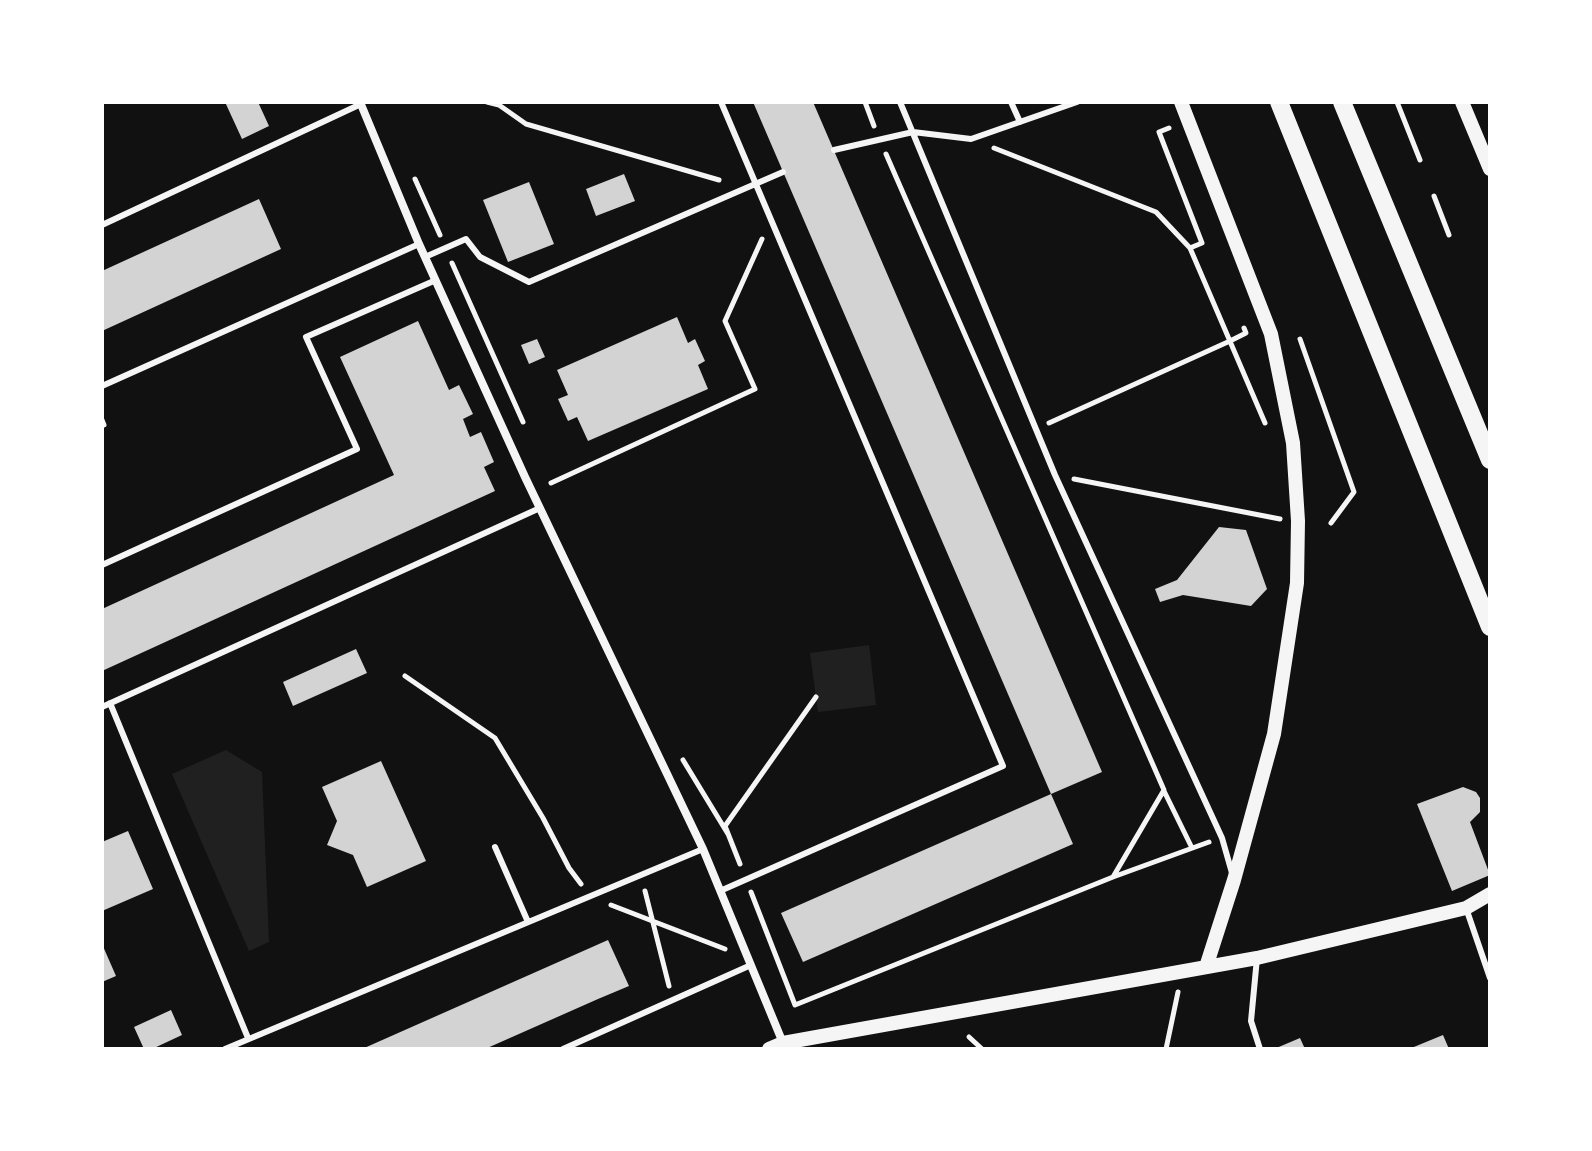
<!DOCTYPE html>
<style>
body{margin:0}
#map{position:relative;width:1592px;height:1151px;overflow:hidden;background:#111;font-family:"IBM Plex Sans",sans-serif}
canvas{display:block}
.frame{position:absolute;inset:0;border:104px solid #fff;pointer-events:none}
</style>
<div id="map">
<canvas width="1592" height="1151"></canvas>
<div class="frame"></div>
</div>
<script>
const g = document.querySelector('canvas').getContext('2d');
g.lineJoin = 'round';
function paint(path, color) { g.fillStyle = color; g.fill(path, 'evenodd'); }
const poly = rows => new Path2D(rows.map(r => 'M' + r).join(''));
function strokePath(path, color, width, dash) { g.strokeStyle = color; g.lineWidth = width; g.lineCap = dash ? 'butt' : 'round'; g.setLineDash(dash || []); g.stroke(path); }
const green = poly([
 [869,645,876,705,818,712,810,653],
 [226,750,262,772,269,942,249,951,172,774]
]);
const building = poly([
 [225,102,258,102,269,126,242,139],
 [753,102,813,102,1102,772,1051,794,1073,844,803,962,781,913,1051,794],
 [624,174,635,201,596,216,586,189],
 [529,182,554,244,508,262,483,200],
 [259,199,281,249,102,331,102,271],
 [677,317,688,343,695,339,705,361,698,365,708,389,588,441,577,417,568,421,558,399,568,395,557,370],
 [418,321,449,390,459,385,473,414,463,419,470,437,481,432,494,462,484,467,495,491,102,671,102,609,394,475,340,357],
 [537,339,545,357,529,364,521,345],
 [1219,527,1246,530,1267,589,1251,606,1183,595,1160,602,1155,589,1177,580],
 [356,649,367,673,293,706,283,682],
 [381,761,426,861,367,887,353,855,327,845,337,821,322,787],
 [1463,787,1476,792,1480,798,1480,812,1470,822,1490,875,1452,891,1417,804],
 [128,831,153,889,102,911,102,842],
 [608,940,629,986,598,999,485,1049,362,1049],
 [102,944,116,976,102,982],
 [171,1010,182,1035,152,1049,144,1049,134,1027],
 [1443,1035,1449,1049,1409,1049],
 [1300,1038,1305,1049,1274,1049]
]);
const path = poly([
 [487,102,499,105,526,124,719,180],
 [865,102,874,126],
 [1397,102,1420,160],
 [1169,128,1159,132,1202,243,1190,248],
 [994,148,1156,212,1190,248,1265,423],
 [886,154,1164,790,1113,877],
 [415,179,440,235],
 [1434,196,1449,235],
 [452,263,523,422],
 [1300,339,1354,492,1331,523],
 [102,420,104,425],
 [1049,423,1230,341,1246,333,1244,328],
 [1074,479,1280,519],
 [551,483,755,389,725,321,762,239],
 [405,676,495,738,543,818,569,868,581,884],
 [683,760,728,834],
 [1164,791,1192,848],
 [740,864,725,826,816,697],
 [645,891,669,986],
 [751,892,795,1005,1113,877,1209,842],
 [611,905,725,949],
 [969,1037,982,1049],
 [1166,1049,1178,992]
]);
const service = poly([
 [900,102,1055,475,1222,838,1232,873],
 [1011,102,1020,122],
 [834,150,913,132,971,139,1077,102],
 [102,225,361,104],
 [425,257,466,239,480,257,529,282,783,172],
 [102,386,419,244],
 [102,565,357,449,306,337,436,280],
 [110,703,248,1038],
 [102,707,540,508],
 [495,847,528,922],
 [720,891,1003,766,721,102],
 [1466,908,1490,978],
 [1257,958,1251,1021,1260,1049],
 [225,1049,703,849],
 [563,1049,751,965]
]);
const minor = poly([
 [360,102,419,244,525,477,703,849,783,1043]
]);
const tertiary = poly([
 [1181,102,1271,334,1293,443,1298,521,1297,583,1274,734,1234,880,1206,967],
 [1462,102,1490,169],
 [769,1049,783,1043,1257,958,1466,908,1490,894]
]);
const primary = poly([
 [1279,102,1490,627],
 [1342,102,1490,460]
]);
paint(green, '#202020');
paint(building, '#d3d3d3');
strokePath(path, '#f5f5f5', 5);
strokePath(service, '#f5f5f5', 6);
strokePath(minor, '#f5f5f5', 8);
strokePath(tertiary, '#f5f5f5', 14);
strokePath(primary, '#f5f5f5', 18);
</script>
